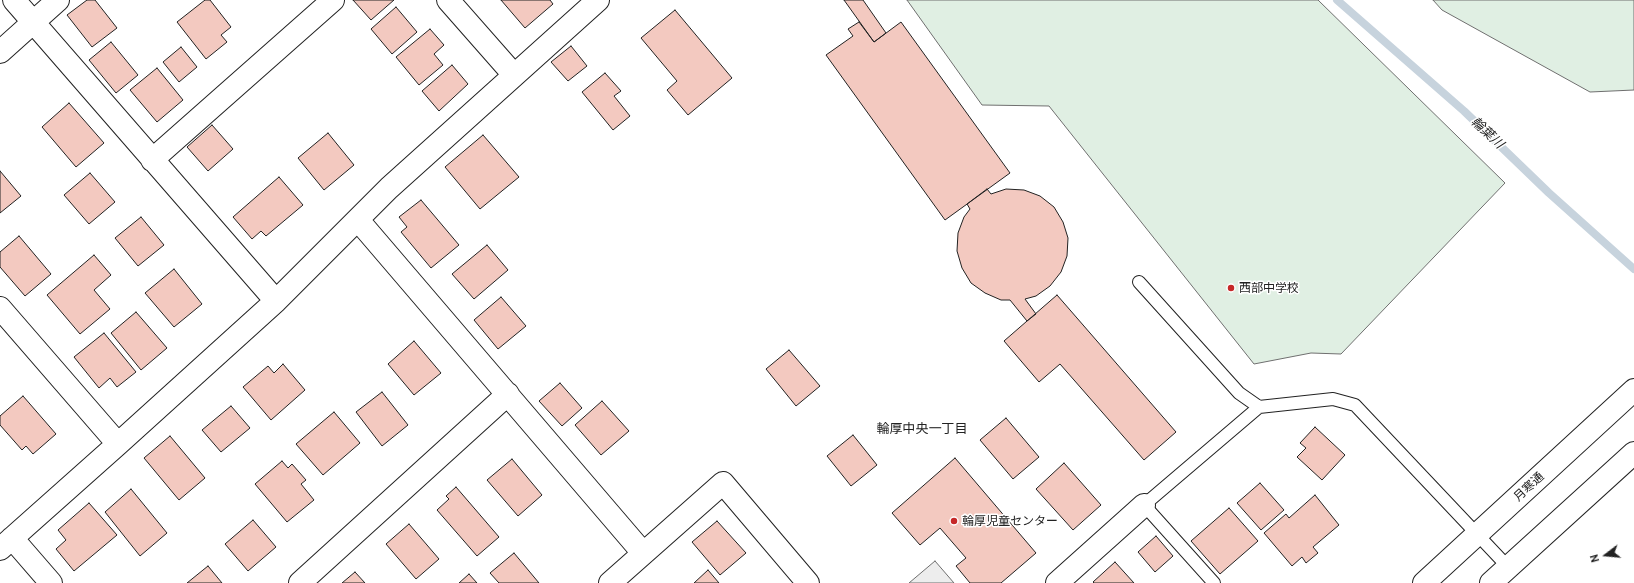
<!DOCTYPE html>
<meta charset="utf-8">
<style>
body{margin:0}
#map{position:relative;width:1634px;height:583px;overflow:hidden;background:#fff;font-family:Cabin,sans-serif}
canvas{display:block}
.north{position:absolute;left:1586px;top:535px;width:40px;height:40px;-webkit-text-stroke:3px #fff;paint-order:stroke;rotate:254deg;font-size:11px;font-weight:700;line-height:16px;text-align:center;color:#222}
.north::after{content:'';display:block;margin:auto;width:14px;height:18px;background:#222;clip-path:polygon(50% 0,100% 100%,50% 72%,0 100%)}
</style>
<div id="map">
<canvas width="1634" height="583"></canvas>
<div class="north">N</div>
</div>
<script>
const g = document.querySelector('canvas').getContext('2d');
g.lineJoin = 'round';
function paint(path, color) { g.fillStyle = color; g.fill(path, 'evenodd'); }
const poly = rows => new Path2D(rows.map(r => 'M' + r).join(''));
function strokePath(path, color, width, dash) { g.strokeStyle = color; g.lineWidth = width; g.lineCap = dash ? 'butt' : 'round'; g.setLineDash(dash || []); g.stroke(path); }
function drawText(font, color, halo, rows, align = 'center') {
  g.font = font + ' Cabin,"Noto Sans JP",sans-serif'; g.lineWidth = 3; g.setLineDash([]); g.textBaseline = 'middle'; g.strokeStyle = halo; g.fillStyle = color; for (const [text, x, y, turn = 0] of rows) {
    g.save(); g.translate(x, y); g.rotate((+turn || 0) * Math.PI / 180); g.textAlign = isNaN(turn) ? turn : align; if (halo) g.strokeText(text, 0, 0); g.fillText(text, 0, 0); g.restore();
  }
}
const green = poly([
 [907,0,1318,0,1505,183,1341,354,1311,353,1254,364,1049,106,982,105,907,0],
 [1433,0,1634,0,1634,90,1590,92,1442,10,1433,0]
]);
const parking = poly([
 [935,561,954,583,909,583,935,561]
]);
const stream = poly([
 [1337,0,1464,111,1549,193,1634,269]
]);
const building = poly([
 [87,0,95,0,117,28,92,47,67,15,87,0],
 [205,0,210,0,231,27,221,35,227,42,206,59,177,22,205,0],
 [353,0,394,0,371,20,353,0],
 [501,0,550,0,553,4,525,28,501,0],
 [844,0,863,0,886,33,874,42,844,0],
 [396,7,417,32,392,54,371,29,396,7],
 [675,10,732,78,688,115,667,90,677,81,641,38,675,10],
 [859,22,874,42,901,22,1010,173,945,220,826,55,853,36,848,29,859,22],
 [430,29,444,45,434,54,443,65,419,85,396,57,430,29],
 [111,42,138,75,116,93,89,60,111,42],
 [571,46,587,66,568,81,551,62,571,46],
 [181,47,197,67,179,82,163,62,181,47],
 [452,65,468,84,439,111,422,91,452,65],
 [157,68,183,100,157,122,130,90,157,68],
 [605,73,621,91,614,96,630,116,613,130,582,92,605,73],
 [69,103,104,143,76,167,42,127,69,103],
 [212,125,233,149,208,171,187,147,212,125],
 [328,133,354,165,324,190,298,158,328,133],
 [483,135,519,177,480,209,445,167,483,135],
 [0,171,21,196,0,213,0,171],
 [90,173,115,202,89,224,64,195,90,173],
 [279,177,303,205,266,236,261,231,252,239,233,217,279,177],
 [987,189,991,194,1006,189,1024,190,1040,196,1054,207,1063,222,1068,238,1067,256,1061,272,1050,286,1036,296,1025,299,1036,314,1027,321,1010,300,1001,300,985,293,971,283,962,268,957,251,958,233,964,217,970,209,967,204,987,189],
 [421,200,459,245,431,268,401,232,407,227,399,217,421,200],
 [141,217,164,245,138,266,115,238,141,217],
 [19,236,51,274,25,296,0,267,0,252,19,236],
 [487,245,508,270,474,299,452,274,487,245],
 [94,255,111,275,94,290,110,309,80,334,47,295,94,255],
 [174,269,202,304,174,327,145,293,174,269],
 [1057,295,1176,432,1144,460,1060,364,1039,382,1004,341,1057,295],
 [501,297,526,326,498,349,474,320,501,297],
 [136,312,167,348,141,370,111,333,136,312],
 [104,333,136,372,117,387,110,378,99,388,74,357,104,333],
 [414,341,441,373,414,395,388,364,414,341],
 [789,350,820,386,796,406,766,369,789,350],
 [283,364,305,390,271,420,243,387,268,366,274,373,283,364],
 [560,383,582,408,562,426,539,401,560,383],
 [382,392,408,425,382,446,356,412,382,392],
 [23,396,56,434,33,454,26,446,22,450,0,425,0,416,23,396],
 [602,401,629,431,601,455,575,425,602,401],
 [231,406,250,428,221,452,202,430,231,406],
 [334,412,360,443,323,475,296,444,334,412],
 [1006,418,1039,457,1013,479,980,440,1006,418],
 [1315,427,1345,455,1322,480,1297,457,1306,448,1300,443,1315,427],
 [853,435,877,465,851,486,827,456,853,435],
 [170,436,205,478,179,500,144,458,170,436],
 [955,458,1036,553,1001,583,970,583,956,566,966,558,940,528,920,545,892,513,955,458],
 [512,459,542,495,518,516,487,480,512,459],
 [282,461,288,468,292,464,306,480,301,484,314,500,287,522,255,484,282,461],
 [1064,463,1101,505,1073,530,1036,489,1064,463],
 [1260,483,1284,510,1261,530,1237,503,1260,483],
 [456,487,499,537,477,556,437,510,449,499,446,496,456,487],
 [131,489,167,533,140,556,105,512,131,489],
 [1315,495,1339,525,1313,547,1318,553,1306,563,1302,557,1292,566,1264,533,1286,514,1289,518,1315,495],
 [89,503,117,535,74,571,56,549,66,540,58,530,89,503],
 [1229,508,1258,541,1220,574,1191,541,1229,508],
 [253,520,276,547,248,571,225,544,253,520],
 [717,521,746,553,720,575,692,542,717,521],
 [409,524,439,559,416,579,386,544,409,524],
 [1156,536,1173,556,1155,572,1138,552,1156,536],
 [514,553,539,583,499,583,490,573,514,553],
 [1115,562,1134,583,1094,583,1093,582,1115,562],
 [208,566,222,583,187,583,208,566],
 [708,570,719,583,694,583,708,570],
 [355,572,365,583,342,583,355,572],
 [469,574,477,583,459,583,469,574]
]);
const service = poly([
 [1139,282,1239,393,1259,407,1333,399,1355,405,1509,568],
 [1214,583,1144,505,1259,407]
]);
const minor = poly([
 [14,0,276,301],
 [448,0,514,75],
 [0,52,58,0],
 [152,160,333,0],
 [358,220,643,553],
 [0,308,118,444],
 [12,538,51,583],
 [0,549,118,444,276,301,389,188,598,0],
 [300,583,508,394],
 [610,583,723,483,808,583],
 [1057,583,1144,505]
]);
const trunk = poly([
 [1424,583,1634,390],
 [1491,583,1634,453]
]);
const markers = [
 [1231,288,4,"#c62828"],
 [954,521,4,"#c62828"]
];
const poiNames = [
 ["西部中学校",1239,288],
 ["輪厚児童センター",962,521]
];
const streetNames = [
 ["月寒通",1529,487,-43]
];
const waterNames = [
 ["輪葉川",1487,133,43]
];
const neighbourhoodNames = [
 ["輪厚中央一丁目",922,429]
];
paint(green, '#e0efe3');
strokePath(green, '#6f6f6f', 1);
paint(parking, '#ededed');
strokePath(parking, '#6f6f6f', 1);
strokePath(stream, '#c7d3dd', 8);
paint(building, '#f3c9c0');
strokePath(building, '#222', 1);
strokePath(service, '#222', 14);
strokePath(minor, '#222', 24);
strokePath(trunk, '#222', 24);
strokePath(service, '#fff', 12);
strokePath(minor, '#fff', 22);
strokePath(trunk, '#fff', 22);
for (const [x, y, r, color] of markers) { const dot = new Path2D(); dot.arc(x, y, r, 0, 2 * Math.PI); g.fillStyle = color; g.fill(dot); strokePath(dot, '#fff', 1.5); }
drawText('12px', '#222', '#fff', poiNames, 'left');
drawText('12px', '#222', '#fff', streetNames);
drawText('italic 13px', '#222', '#fff', waterNames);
drawText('13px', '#222', '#fff', neighbourhoodNames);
</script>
